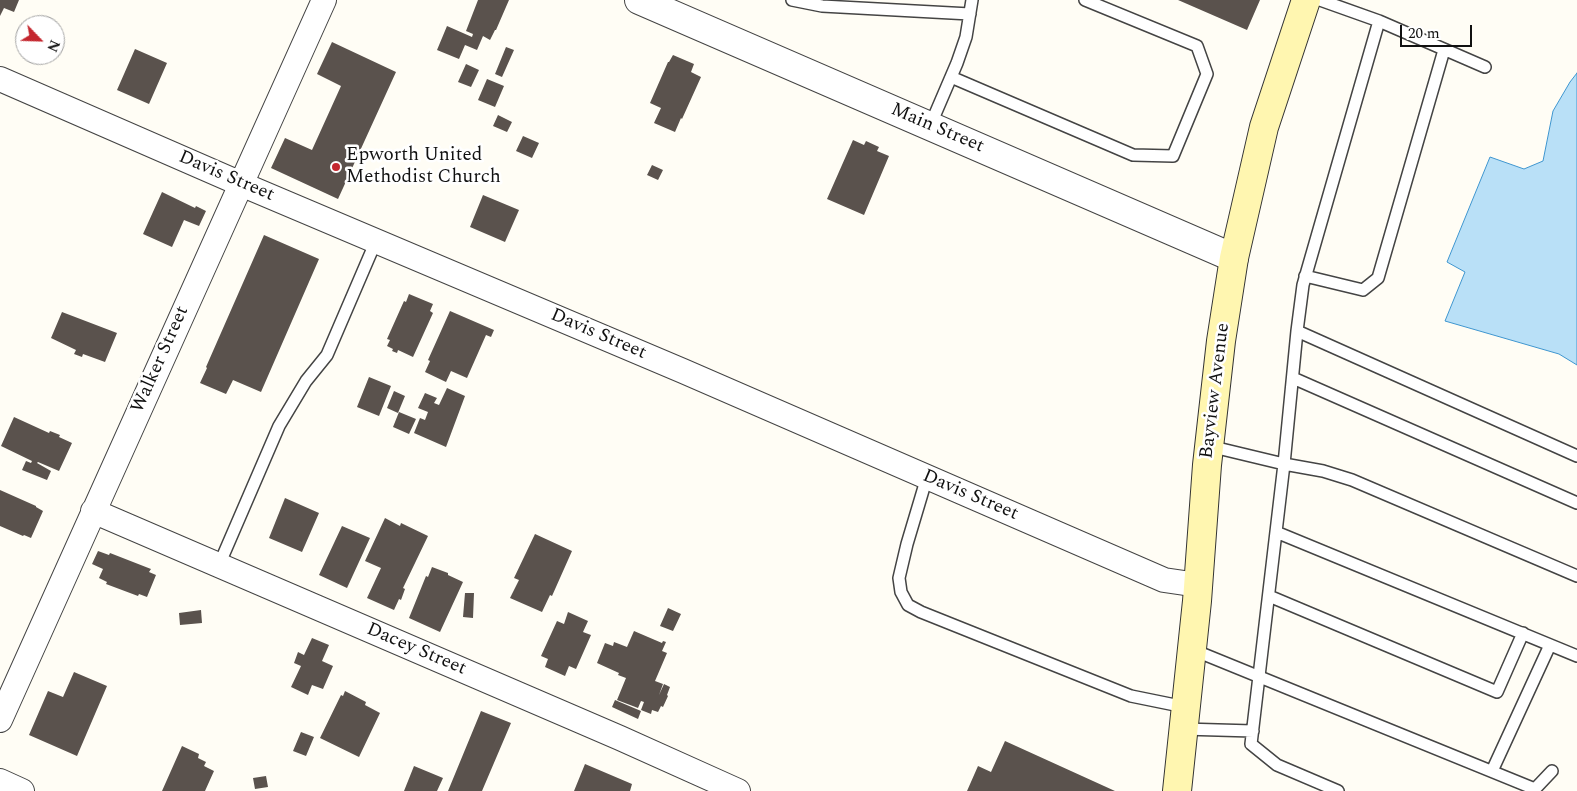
<!DOCTYPE html>
<style>
body{margin:0}
#map{position:relative;width:1577px;height:791px;overflow:hidden;background:#fffdf5;font-family:Spectral,serif}
canvas{display:block}
.north{position:absolute;left:15px;top:15px;width:50px;height:50px;box-sizing:border-box;background:#fff;border:1px solid #a0a0a0;border-radius:50%;rotate:114deg;font-size:14px;font-weight:700;line-height:20px;text-align:center;color:#111}
.north::after{content:'';display:block;margin:auto;width:18px;height:22px;background:#c4262e;clip-path:polygon(50% 0,100% 100%,50% 72%,0 100%)}
.scale{position:absolute;left:1400px;top:25px;width:72px;height:22px;box-sizing:border-box;border:2px solid #111;border-top:0;padding-left:6px;font-size:15px;line-height:18px;white-space:nowrap;color:#111;-webkit-text-stroke:4px #fff;paint-order:stroke}
</style>
<div id="map">
<canvas width="1577" height="791"></canvas>
<div class="north">N</div>
<div class="scale">20 m</div>
</div>
<script>
const g = document.querySelector('canvas').getContext('2d');
g.lineJoin = 'round';
function paint(path, color) { g.fillStyle = color; g.fill(path, 'evenodd'); }
const poly = rows => new Path2D(rows.map(r => 'M' + r).join(''));
function strokePath(path, color, width, dash) { g.strokeStyle = color; g.lineWidth = width; g.lineCap = dash ? 'butt' : 'round'; g.setLineDash(dash || []); g.stroke(path); }
function drawText(font, color, halo, rows, align = 'center') {
  g.font = font + ' Spectral,serif'; g.lineWidth = 5; g.setLineDash([]); g.textBaseline = 'middle'; g.strokeStyle = halo; g.fillStyle = color; for (const [text, x, y, turn = 0] of rows) {
    g.save(); g.translate(x, y); g.rotate((+turn || 0) * Math.PI / 180); g.textAlign = isNaN(turn) ? turn : align; if (halo) g.strokeText(text, 0, 0); g.fillText(text, 0, 0); g.restore();
  }
}
const water = poly([
 [1577,73,1577,365,1559,354,1445,321,1465,272,1447,262,1490,157,1524,169,1543,161,1553,111,1570,82,1577,73]
]);
const building = poly([
 [0,0,19,0,14,12,4,8,0,16],
 [478,0,509,0,496,30,495,30,490,40,483,36,477,50,465,45,459,59,437,50,447,26,472,37,473,34,466,31],
 [1178,0,1260,0,1247,30],
 [332,42,396,72,338,199,271,168,285,138,312,150,341,86,317,74],
 [506,47,514,50,502,77,495,74],
 [135,49,167,63,149,104,117,90],
 [673,55,694,64,691,72,701,77,682,119,681,118,675,132,654,123,661,108,650,103,668,62,669,62],
 [466,64,479,70,471,87,458,82],
 [487,79,504,86,495,107,478,100],
 [498,115,512,122,507,132,493,126],
 [523,136,539,143,532,158,516,151],
 [853,140,864,145,866,141,879,147,877,151,889,156,864,215,827,199],
 [652,165,663,170,658,180,647,175],
 [162,192,195,208,196,206,206,211,199,226,184,220,172,247,143,234],
 [483,195,519,210,505,242,470,227],
 [264,235,319,259,261,392,233,380,226,394,200,383,207,368,206,367],
 [409,294,433,304,430,311,433,313,413,357,398,350,397,353,392,351,393,349,387,346,390,340,387,339,404,301,406,302],
 [450,311,494,330,491,337,486,335,467,378,451,371,446,382,425,372,430,361,428,360],
 [62,312,117,333,105,362,83,354,82,357,74,354,76,350,51,338],
 [369,377,391,386,379,416,357,407],
 [447,388,465,396,446,447,414,433,420,418,425,420,428,412,418,408,425,393,437,398,434,403,439,405],
 [394,391,405,396,398,413,387,408],
 [399,412,416,419,409,434,393,427],
 [14,417,49,433,50,431,60,435,59,437,72,443,59,471,38,462,37,463,51,471,47,480,22,470,26,461,31,463,32,461,1,446],
 [0,490,36,506,36,507,43,511,31,538,24,535,23,536,0,526],
 [285,498,319,513,302,552,269,538],
 [385,518,400,526,401,523,428,536,403,588,405,589,401,600,399,599,394,610,367,598,381,568,365,561],
 [342,526,370,538,347,588,319,575],
 [535,534,572,551,552,596,550,595,542,612,510,598,519,580,514,578],
 [98,551,109,555,110,553,151,569,149,572,156,575,147,597,139,594,138,596,106,584,107,582,99,578,103,569,92,564],
 [432,567,448,573,448,575,463,582,440,632,409,618,426,576,428,577],
 [465,593,474,593,473,618,463,617],
 [668,608,681,614,673,631,660,626],
 [201,610,202,623,180,625,179,613],
 [568,612,588,621,583,632,591,635,576,669,569,666,565,676,545,667,548,659,541,656,557,621,564,624],
 [634,631,662,643,663,641,666,642,662,651,667,653,655,681,663,684,659,695,664,684,670,687,667,695,668,696,663,707,661,706,658,712,652,710,651,714,641,710,644,702,641,701,638,708,617,700,626,678,618,675,619,673,597,663,605,643,613,646,614,642,627,647],
 [312,638,329,645,322,661,333,666,323,689,312,685,308,695,291,687,301,666,294,663,298,652,304,655],
 [74,672,107,686,77,756,29,735,48,691,63,697],
 [345,691,366,702,365,705,380,713,359,757,320,738,341,695,343,696],
 [615,700,641,711,638,719,612,707],
 [481,711,511,723,482,791,448,791],
 [301,732,314,737,306,756,293,751],
 [1005,741,1115,791,967,791,978,766,991,772],
 [182,746,199,754,198,758,206,762,204,766,214,771,205,791,162,791],
 [585,764,632,784,630,791,574,791],
 [414,766,443,778,437,791,404,791],
 [266,776,268,787,255,789,253,778]
]);
const service = poly([
 [792,0,822,6,970,14],
 [1320,0,1379,21],
 [951,77,1133,155,1173,156,1207,74,1197,46,1085,0],
 [930,126,957,63,966,37,972,0],
 [1305,276,1363,290,1378,278,1444,50],
 [1297,331,1303,285,1379,21,1485,67],
 [1293,378,1577,503],
 [1209,446,1284,464,1323,471,1352,480,1577,576],
 [927,477,907,544,899,578,901,592,908,605,921,612,1131,696,1185,707],
 [1276,532,1577,656],
 [219,565,279,426,306,381,327,355,376,241],
 [1269,596,1497,692,1523,633],
 [1191,649,1535,789],
 [1183,729,1253,731],
 [1492,771,1550,645],
 [1338,791,1277,765,1251,744,1284,464,1297,331,1577,456],
 [1533,791,1552,771]
]);
const minor = poly([
 [0,79,241,184,683,371,1164,580,1198,585],
 [93,511,620,738,738,791],
 [0,720,324,0],
 [0,781,22,791]
]);
const tertiary = poly([
 [639,0,1234,258]
]);
const secondary = poly([
 [1177,791,1197,601,1207,465,1221,341,1234,258,1264,127,1306,0]
]);
const markers = [
 [336,167,5,"#c4262e"]
];
const streetNames = [
 ["Main Street",937,129,23],
 ["Davis Street",226,177,23],
 ["Davis Street",598,335,23],
 ["Walker Street",161,360,-66],
 ["Bayview Avenue",1216,391,-83],
 ["Davis Street",970,496,23],
 ["Dacey Street",416,650,23]
];
const poiNames = [
 ["Epworth United",346,156],
 ["Methodist Church",346,178]
];
paint(water, '#b9e0f7');
strokePath(water, '#3f96cf', 1);
paint(building, '#5a524d');
strokePath(service, '#444', 14);
strokePath(minor, '#444', 26);
strokePath(tertiary, '#444', 30);
strokePath(secondary, '#333', 30);
strokePath(service, '#fff', 11);
strokePath(minor, '#fff', 24);
strokePath(tertiary, '#fff', 28);
strokePath(secondary, '#fff6b0', 28);
for (const [x, y, r, color] of markers) { const dot = new Path2D(); dot.arc(x, y, r, 0, 2 * Math.PI); g.fillStyle = color; g.fill(dot); strokePath(dot, '#fff', 2); }
drawText('19px', '#111', '#fff', streetNames);
drawText('19px', '#111', '#fff', poiNames, 'left');
</script>
